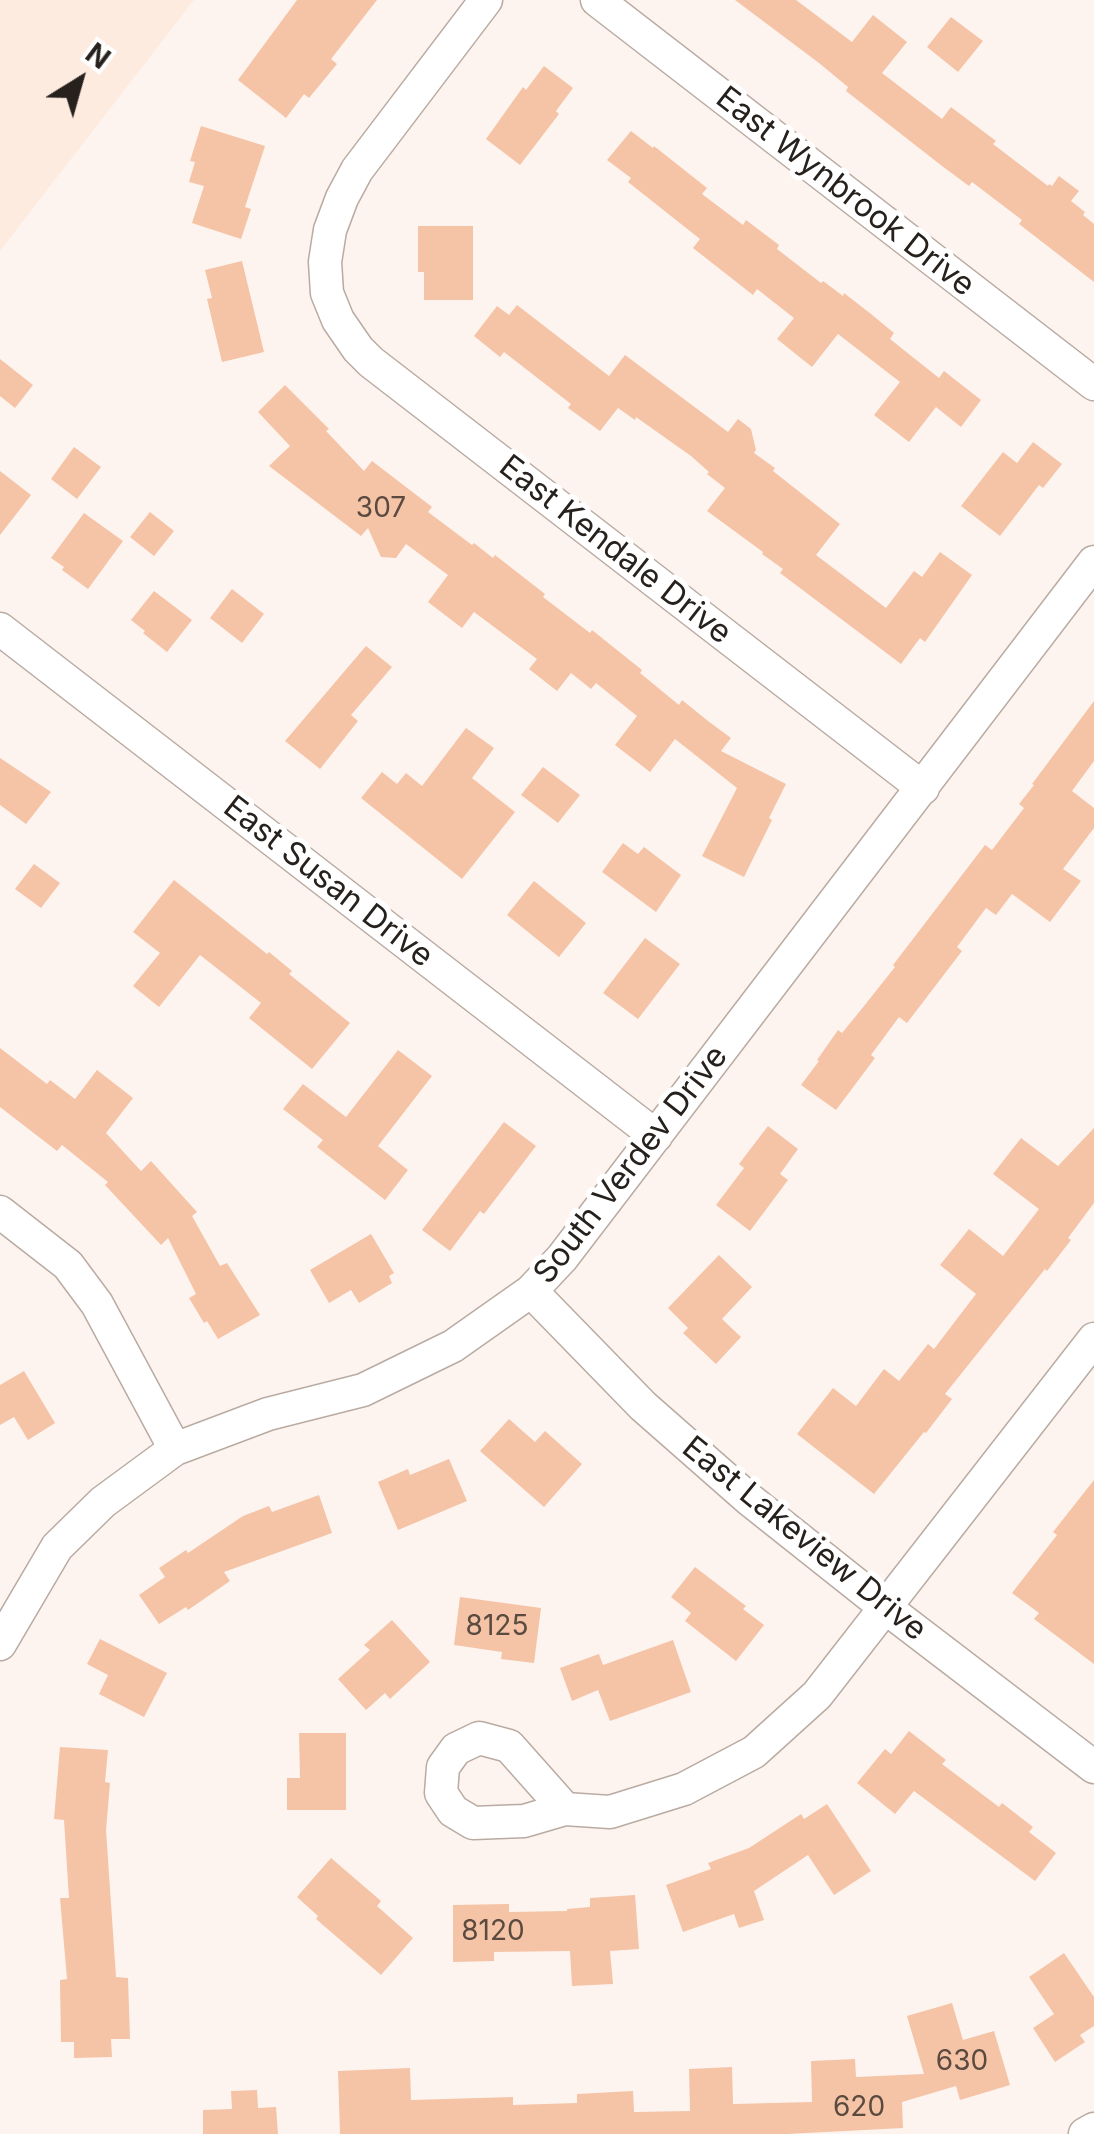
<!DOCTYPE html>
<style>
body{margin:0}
#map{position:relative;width:1094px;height:2134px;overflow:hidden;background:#fef4ef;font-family:Inter,sans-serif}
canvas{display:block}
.north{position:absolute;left:30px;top:30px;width:100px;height:100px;-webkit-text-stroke:8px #fff;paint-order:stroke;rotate:37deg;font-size:28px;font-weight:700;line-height:40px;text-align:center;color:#26211d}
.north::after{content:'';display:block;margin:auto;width:35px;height:45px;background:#26211d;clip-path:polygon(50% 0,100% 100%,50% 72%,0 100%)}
</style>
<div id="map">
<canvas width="1094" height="2134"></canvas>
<div class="north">N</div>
</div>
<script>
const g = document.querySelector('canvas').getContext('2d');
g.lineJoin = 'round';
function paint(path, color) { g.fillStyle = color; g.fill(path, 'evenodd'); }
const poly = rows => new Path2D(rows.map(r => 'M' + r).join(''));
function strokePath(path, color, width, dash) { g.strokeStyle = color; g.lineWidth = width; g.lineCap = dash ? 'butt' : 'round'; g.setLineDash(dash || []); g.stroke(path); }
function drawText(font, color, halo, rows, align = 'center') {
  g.font = font + ' Inter,sans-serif'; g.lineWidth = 10; g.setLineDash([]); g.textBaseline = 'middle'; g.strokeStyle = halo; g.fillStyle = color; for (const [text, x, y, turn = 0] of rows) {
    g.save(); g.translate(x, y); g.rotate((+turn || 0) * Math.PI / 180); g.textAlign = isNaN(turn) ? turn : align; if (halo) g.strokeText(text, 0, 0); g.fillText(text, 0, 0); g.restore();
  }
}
const built = poly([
 [0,0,194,0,0,251]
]);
const building = poly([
 [297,0,377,0,331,59,337,64,309,98,304,94,286,118,238,80],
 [735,0,796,0,852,42,873,15,907,42,882,73,942,119,951,107,996,141,993,144,1048,186,1049,184,1052,186,1059,176,1079,191,1071,201,1085,212,1083,215,1094,224,1094,282,1019,224,1022,220,972,182,969,186,942,166,846,91,848,87,819,63],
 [951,17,983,41,958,72,927,47],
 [544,66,573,88,556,111,559,114,520,165,486,139,523,87,526,90],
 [201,126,265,146,245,207,251,209,241,239,192,223,204,186,189,182,195,162,190,161],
 [631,131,653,148,654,146,707,188,702,194,743,225,746,220,779,245,777,249,821,283,823,281,843,296,844,293,871,314,894,333,890,339,939,378,944,371,981,400,961,427,936,407,909,442,874,415,900,382,838,334,812,367,777,339,794,318,757,289,753,295,693,248,700,239,628,182,631,178,607,160],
 [418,226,473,226,473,300,424,300,424,272,418,272],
 [242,261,264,352,222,362,207,299,212,298,205,270],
 [517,305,609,376,625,355,728,432,738,419,751,429,756,450,754,453,775,468,773,471,840,524,816,555,886,608,914,571,922,577,940,552,972,575,925,642,920,638,901,664,780,573,783,569,762,554,763,552,707,511,725,488,707,474,709,472,691,456,636,417,635,420,618,408,600,431,568,408,571,404,504,352,500,357,474,336,497,306,509,315],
 [0,359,33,385,15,408,0,396],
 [285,385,329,429,326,431,364,471,372,461,432,507,428,512,472,545,474,543,493,558,495,555,545,594,543,597,590,633,592,630,642,670,640,673,679,705,682,700,708,721,731,738,721,751,786,784,769,818,772,820,744,877,702,856,737,788,675,739,650,772,615,745,637,716,596,683,591,689,571,673,557,691,529,669,537,659,474,612,462,628,428,602,448,575,406,544,396,558,381,557,368,528,361,536,269,466,290,446,258,412],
 [1033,442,1062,464,1043,488,1039,485,1000,536,961,506,1003,452,1017,463],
 [74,447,101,467,77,499,51,479],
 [0,471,31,495,0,535],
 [150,512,174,531,154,556,130,537],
 [84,513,123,541,88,589,62,570,64,567,51,558],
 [232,589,264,614,242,643,210,618],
 [154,591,192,620,167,652,143,633,145,631,131,620],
 [366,646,392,667,351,715,358,721,320,769,285,741],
 [1094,701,1094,761,1072,791,1094,808,1094,828,1063,869,1081,881,1050,922,1012,894,996,915,986,908,957,947,962,951,907,1023,899,1017,871,1055,875,1058,836,1110,801,1085,819,1061,817,1060,838,1030,842,1033,860,1011,895,967,893,965,985,845,992,850,1024,808,1019,804,1034,785,1032,784],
 [466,728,494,748,472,778,515,812,462,879,361,798,382,772,397,784,406,773,422,786],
 [0,758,51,792,26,824,0,805],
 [543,767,580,795,558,823,521,795],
 [623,843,638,854,644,847,681,875,656,912,602,872],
 [34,864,60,883,41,908,15,889],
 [174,880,267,954,269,952,292,971,289,974,350,1023,312,1069,249,1018,261,1003,200,955,159,1007,133,986,160,953,133,932],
 [534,881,586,923,559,957,507,915],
 [645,938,680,964,638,1019,603,993],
 [0,1048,47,1084,50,1080,75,1099,97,1070,133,1098,106,1133,141,1171,151,1161,197,1212,192,1216,220,1266,227,1263,260,1315,218,1339,207,1321,204,1323,189,1298,196,1294,168,1238,161,1245,105,1185,108,1182,62,1145,57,1151,0,1107],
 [398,1050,432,1076,378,1146,408,1170,385,1200,317,1147,323,1140,283,1109,303,1084,346,1117],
 [504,1122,536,1146,484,1214,480,1211,450,1251,422,1230],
 [768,1126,798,1149,780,1174,788,1180,750,1231,716,1205,744,1168,739,1164],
 [1094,1128,1094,1203,1068,1238,1071,1240,1047,1271,1045,1269,945,1394,952,1399,926,1433,924,1432,874,1494,797,1434,833,1388,856,1406,884,1369,899,1381,928,1344,934,1349,976,1294,940,1265,969,1229,1003,1256,1039,1209,993,1174,1021,1138,1058,1166],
 [371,1234,394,1273,389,1276,392,1283,359,1303,351,1290,329,1303,310,1270],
 [719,1255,752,1287,722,1319,741,1337,716,1364,683,1333,688,1328,668,1308],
 [24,1371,55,1423,28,1440,14,1417,0,1425,0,1385],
 [509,1419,535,1442,545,1431,582,1464,544,1507,480,1451],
 [449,1459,467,1501,398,1530,378,1482,408,1469,410,1475],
 [1094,1480,1094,1664,1034,1619,1039,1613,1012,1593,1057,1535,1053,1532],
 [319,1495,332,1533,224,1572,230,1581,188,1610,186,1607,159,1624,139,1595,165,1577,159,1568,186,1550,188,1553,243,1516,269,1506,272,1512],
 [695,1567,746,1606,743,1609,764,1625,736,1661,685,1621,691,1613,671,1597],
 [460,1597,541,1608,534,1663,501,1659,502,1652,454,1645],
 [392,1620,430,1662,390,1699,385,1693,366,1710,338,1679,370,1650,364,1645],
 [100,1639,167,1673,144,1717,99,1694,108,1675,87,1664],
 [673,1640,691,1692,610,1721,598,1690,572,1701,560,1668,599,1654,603,1665],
 [909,1731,946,1760,942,1764,999,1807,1002,1803,1033,1827,1029,1832,1056,1853,1035,1881,914,1791,895,1814,857,1783,885,1749,891,1754],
 [299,1733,346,1733,346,1810,287,1810,287,1778,300,1778],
 [60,1747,108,1750,105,1782,110,1783,106,1830,116,1977,128,1978,130,2039,111,2039,112,2057,74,2058,74,2042,61,2042,60,1980,67,1979,60,1898,69,1898,64,1820,54,1819],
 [827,1804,871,1871,834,1895,808,1855,754,1891,764,1920,739,1928,734,1914,683,1932,666,1885,711,1869,708,1863,749,1848,801,1814,804,1819],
 [331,1858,381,1901,377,1906,413,1938,381,1975,316,1919,318,1916,297,1897],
 [635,1895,639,1949,610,1951,613,1984,572,1986,570,1951,494,1952,494,1961,453,1962,453,1905,509,1904,509,1912,567,1911,567,1909,590,1907,590,1898],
 [1064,1953,1094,1997,1094,2026,1080,2035,1085,2042,1055,2062,1033,2028,1054,2014,1029,1977],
 [952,2003,963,2040,994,2031,1010,2085,960,2100,956,2086,902,2102,903,2128,787,2134,340,2134,338,2071,410,2068,411,2100,513,2097,513,2105,577,2103,577,2094,633,2091,634,2112,690,2111,689,2069,732,2067,733,2104,812,2102,811,2061,855,2059,856,2077,924,2074,907,2016],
 [257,2090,258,2108,276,2107,278,2134,203,2134,203,2110,232,2109,231,2091]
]);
const minor = poly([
 [486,0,357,170,342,198,330,230,325,262,327,293,338,320,358,349,371,362,923,788],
 [597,0,1094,384],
 [0,629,656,1136],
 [0,1212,68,1265,97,1304,175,1449],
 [531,1291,643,1406,750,1500,886,1608,1094,1767],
 [0,1644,57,1547,103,1502,175,1449,268,1414,363,1390,453,1346,531,1291,562,1258,1094,562],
 [565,1809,509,1746,479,1738,456,1749,443,1767,441,1793,453,1811,473,1823,524,1821,565,1809,610,1812,684,1789,754,1752,817,1695,1094,1339],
 [1085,2134,1094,2129]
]);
const numberNames = [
 ["307",381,509],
 ["8125",497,1627],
 ["8120",493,1932],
 ["630",962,2062],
 ["620",859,2108]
];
const streetNames = [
 ["East Wynbrook Drive",845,192,38],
 ["East Kendale Drive",615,550,38],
 ["East Susan Drive",328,882,38],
 ["South Verdev Drive",631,1165,-52],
 ["East Lakeview Drive",804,1539,39]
];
paint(built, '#fdebe0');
paint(building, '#f5c3a6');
strokePath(minor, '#b9aba2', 35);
strokePath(minor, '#fff', 32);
drawText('28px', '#5a4a3f', null, numberNames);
drawText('32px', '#26211d', '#fff', streetNames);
</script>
